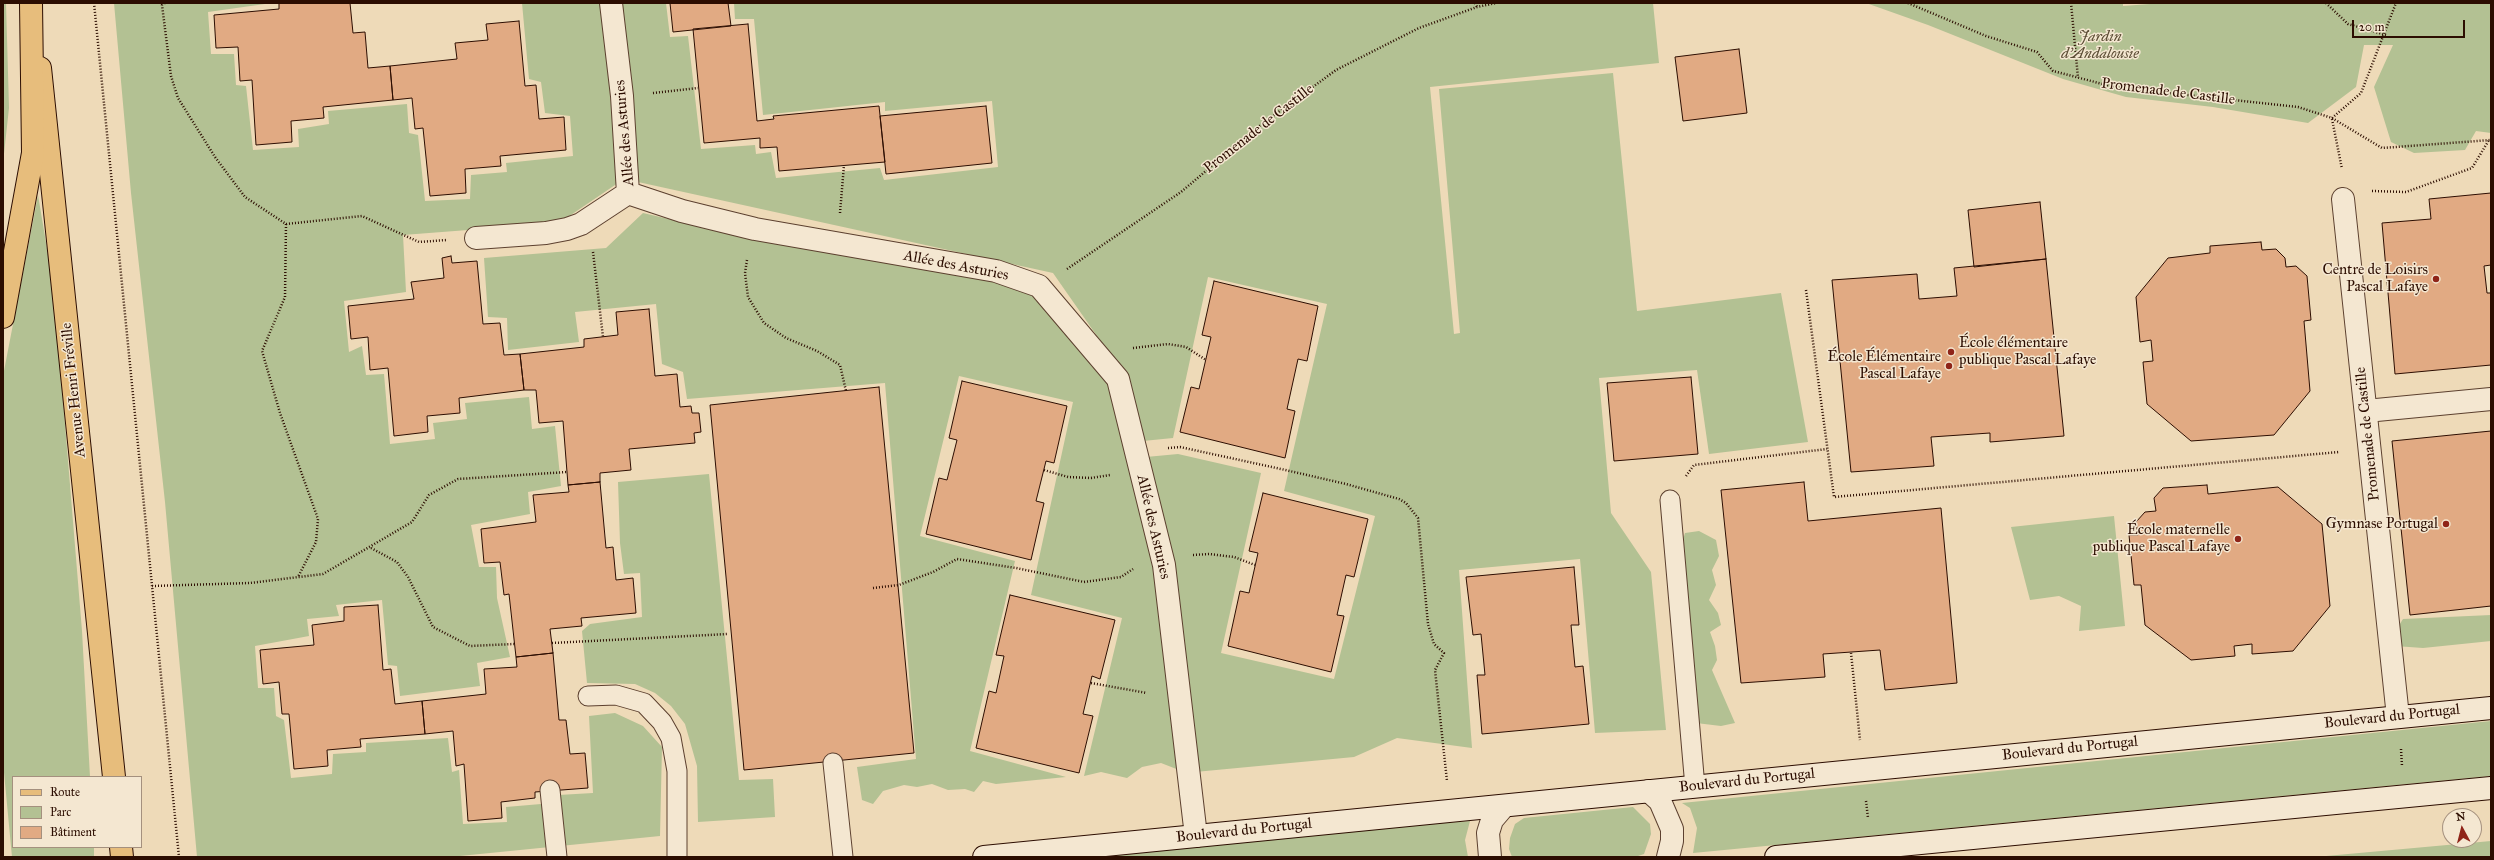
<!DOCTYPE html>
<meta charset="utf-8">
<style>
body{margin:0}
#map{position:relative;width:2494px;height:860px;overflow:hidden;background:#eedab8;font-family:"IM FELL Great Primer",serif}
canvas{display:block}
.frame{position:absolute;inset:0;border:4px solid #2c0d01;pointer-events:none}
.legend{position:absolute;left:12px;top:776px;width:130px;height:72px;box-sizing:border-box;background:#f4e7d1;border:1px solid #a4907e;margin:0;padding:5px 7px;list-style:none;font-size:12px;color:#2c0d01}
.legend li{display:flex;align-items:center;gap:8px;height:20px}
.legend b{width:20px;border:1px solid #a4907e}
.north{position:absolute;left:2442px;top:808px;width:40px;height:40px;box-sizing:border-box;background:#f4e7d1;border:1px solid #a4907e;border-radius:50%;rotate:353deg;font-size:11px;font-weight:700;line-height:16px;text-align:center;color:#2c0d01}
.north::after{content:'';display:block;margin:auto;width:14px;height:18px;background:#8f2418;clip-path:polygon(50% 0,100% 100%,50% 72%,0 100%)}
.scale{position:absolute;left:2352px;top:20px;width:113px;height:18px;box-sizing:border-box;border:2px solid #2c0d01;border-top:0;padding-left:5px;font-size:12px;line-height:14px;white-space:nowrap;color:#2c0d01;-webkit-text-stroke:3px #f4e7d1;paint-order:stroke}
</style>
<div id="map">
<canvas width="2494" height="860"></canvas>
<div class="frame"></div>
<ul class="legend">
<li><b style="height:5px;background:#e7bd7c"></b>Route</li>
<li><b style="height:11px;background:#b3c193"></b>Parc</li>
<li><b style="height:11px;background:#e1aa83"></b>Bâtiment</li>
</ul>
<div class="north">N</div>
<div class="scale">20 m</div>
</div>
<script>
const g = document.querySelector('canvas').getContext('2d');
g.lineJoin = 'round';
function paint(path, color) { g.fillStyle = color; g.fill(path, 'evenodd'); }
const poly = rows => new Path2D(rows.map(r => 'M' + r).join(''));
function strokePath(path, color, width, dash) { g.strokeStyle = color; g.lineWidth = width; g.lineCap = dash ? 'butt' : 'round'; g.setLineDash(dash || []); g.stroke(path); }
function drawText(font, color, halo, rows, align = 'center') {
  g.font = font + ' "IM FELL Great Primer",serif'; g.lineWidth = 3; g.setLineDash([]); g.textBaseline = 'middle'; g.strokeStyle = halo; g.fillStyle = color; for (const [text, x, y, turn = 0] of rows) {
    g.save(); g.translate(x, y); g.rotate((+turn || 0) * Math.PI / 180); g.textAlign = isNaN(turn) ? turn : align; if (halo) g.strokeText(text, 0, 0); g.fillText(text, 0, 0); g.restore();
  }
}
const green = poly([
 [3,3,6,3,9,108,3,163],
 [114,3,272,3,208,12,211,54,234,54,236,85,246,86,253,150,299,147,298,129,329,124,328,111,407,104,409,133,418,135,425,201,470,199,471,175,507,172,506,163,573,156,570,116,545,113,541,82,529,79,522,3,602,3,618,183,559,223,403,235,406,292,344,301,349,352,362,346,366,375,384,374,390,444,435,439,433,423,467,419,465,403,529,397,532,429,555,426,561,486,528,492,530,514,471,525,479,567,496,567,497,598,510,657,477,663,480,686,400,696,397,666,388,665,382,600,336,605,339,616,307,619,309,636,255,646,258,688,274,688,276,716,284,720,291,778,332,774,333,754,366,752,366,743,448,738,452,772,459,770,463,824,507,822,506,807,541,804,541,796,593,793,589,716,615,713,643,726,662,747,660,836,450,857,197,857,165,502,131,193],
 [620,3,666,3,670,37,688,36,701,149,755,145,756,154,771,152,776,178,880,168,884,180,998,167,992,101,885,111,885,102,763,115,754,19,735,19,734,3,1653,3,1659,63,1430,87,1454,334,1460,333,1439,89,1613,73,1637,311,1781,293,1808,442,1709,454,1697,370,1599,378,1611,513,1651,572,1666,730,1595,733,1580,559,1459,570,1472,748,1397,738,1354,757,1195,772,1146,457,1178,454,1261,473,1221,653,1334,679,1375,516,1284,491,1327,304,1208,277,1173,438,1143,441,1127,379,1053,273,638,182],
 [1866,3,2123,3,2123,6,2163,3,2491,3,2491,133,2476,131,2465,150,2414,153,2391,142,2374,87,2393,45,2364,45,2356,87,2308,123,2213,107,2126,97,2063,79,1928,25],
 [38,195,54,290,82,631,90,777,13,777,13,847,94,847,94,857,12,857,3,762,3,376],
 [643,213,690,224,992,279,1035,294,1110,383,1158,570,1179,770,1161,763,1142,767,1127,778,1101,772,1084,776,1122,618,1031,595,1073,402,959,376,920,536,1015,561,970,751,1066,777,996,784,983,781,974,792,965,789,948,790,932,784,917,787,904,785,883,791,873,804,862,800,857,767,916,759,885,383,687,399,683,372,662,364,656,304,575,312,579,342,508,350,507,318,488,317,484,258,606,248],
 [709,474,739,780,773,779,775,817,698,822,697,766,685,724,671,706,655,693,635,684,587,683,582,631,590,624,642,617,640,573,624,574,620,543,618,482],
 [2114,516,2125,626,2079,631,2081,606,2059,596,2030,600,2011,527],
 [1699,531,1716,540,1719,556,1712,570,1716,585,1709,600,1718,613,1721,625,1710,632,1715,646,1717,660,1712,670,1735,723,1721,726,1696,723,1680,550,1685,533],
 [2491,615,2491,641,2423,648,2395,646,2398,627,2403,619],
 [2491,721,2491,776,1693,853,1697,828,1690,808,1682,803],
 [1633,807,1650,824,1651,834,1644,854,1635,857,1512,857,1509,849,1510,838,1515,824,1524,818],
 [1470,821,1465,840,1468,857,1088,857,1280,836],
 [2491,841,2491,857,2315,857]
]);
const building = poly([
 [279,3,350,3,353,33,365,32,368,68,390,66,393,100,323,107,324,118,291,121,292,142,256,145,252,80,240,81,238,47,216,48,214,15,279,9,279,3],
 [670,3,728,3,731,26,673,32,670,3],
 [519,21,525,86,536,85,539,119,564,117,566,150,500,156,501,166,465,169,466,193,430,196,423,128,415,129,412,98,393,100,390,66,457,59,455,43,488,40,486,24,519,21],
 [748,24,757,121,774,119,773,116,879,106,885,162,779,171,777,147,760,148,760,138,704,143,693,29,748,24],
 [1739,49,1747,113,1683,121,1675,57,1739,49],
 [986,106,992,163,886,174,880,116,986,106],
 [2491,193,2491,265,2484,266,2487,293,2491,293,2491,365,2395,374,2382,223,2431,219,2429,199,2491,193],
 [2040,202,2046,259,1974,267,1968,210,2040,202],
 [2261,242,2262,250,2276,249,2285,258,2286,267,2296,266,2307,276,2311,320,2304,321,2310,391,2274,435,2191,441,2147,404,2143,362,2153,361,2151,340,2140,342,2136,297,2168,258,2210,253,2210,246,2261,242],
 [451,256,452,263,477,261,483,324,500,323,504,355,520,354,524,390,459,398,460,413,427,416,428,432,394,436,388,368,370,370,368,337,351,339,348,306,414,299,411,282,444,278,442,258,451,256],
 [2046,259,2064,436,1990,442,1990,433,1931,437,1934,466,1851,472,1832,280,1917,274,1919,299,1957,296,1954,268,2046,259],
 [1214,281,1318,306,1307,361,1298,359,1287,409,1295,411,1285,458,1180,432,1191,387,1199,389,1211,337,1202,335,1214,281],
 [649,309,655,376,677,374,680,407,691,406,692,413,699,413,701,432,694,433,695,443,629,449,631,470,600,473,600,482,568,485,563,421,539,423,536,390,524,390,520,354,584,347,584,339,618,335,616,312,649,309],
 [1691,377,1698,454,1614,461,1607,383,1691,377],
 [962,381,1067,406,1054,463,1046,461,1036,501,1044,503,1031,560,926,534,939,478,947,480,957,440,949,438,962,381],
 [879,387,914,753,744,770,710,405,879,387],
 [2491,431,2491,606,2410,615,2392,441,2491,431],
 [600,482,606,548,613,547,616,580,633,578,636,613,581,618,582,626,550,629,553,653,516,657,509,594,504,595,500,562,484,563,481,529,536,522,533,495,569,492,568,485,600,482],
 [1804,482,1808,521,1941,508,1957,683,1885,690,1880,650,1823,654,1825,677,1741,683,1721,490,1804,482],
 [2207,485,2208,494,2278,487,2322,524,2330,606,2293,651,2252,654,2252,644,2234,646,2235,656,2191,660,2145,625,2141,585,2134,585,2129,535,2138,535,2136,522,2145,512,2156,511,2154,498,2163,488,2207,485],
 [1263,493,1368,519,1354,577,1346,575,1337,615,1344,616,1331,672,1228,646,1240,591,1249,593,1258,553,1249,551,1263,493],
 [1574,567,1579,625,1571,625,1575,667,1583,666,1589,724,1482,734,1477,675,1485,675,1481,634,1473,635,1466,577,1574,567],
 [1010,595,1115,620,1100,679,1092,676,1083,714,1093,716,1079,773,976,748,989,691,996,693,1004,656,996,655,1010,595],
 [378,605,383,670,391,669,395,704,422,701,425,734,360,739,361,747,327,750,328,766,294,769,289,714,282,714,279,682,263,684,260,650,314,645,312,625,344,621,344,607,378,605],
 [553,653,559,720,566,720,570,754,585,753,588,788,535,792,535,798,501,802,502,818,468,821,464,764,456,766,453,731,425,734,422,701,486,694,484,669,517,667,516,657,553,653]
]);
const path = poly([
 [94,3,179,857],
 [165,3,162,5,171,76,178,98,215,157,245,197,286,224,362,216,419,242,447,240],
 [1475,3,1477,7],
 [1908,3,1986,36,2037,52,2053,71,2114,87,2298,107,2332,118,2382,148,2491,140],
 [2071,3,2078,78],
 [2326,3,2348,24,2386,35],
 [653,93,698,88],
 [2332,118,2361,93,2396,3],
 [2332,119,2342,169],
 [2372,191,2406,192,2472,168,2489,140],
 [840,213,844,165],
 [286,224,285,297,262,351,280,413,318,519,316,542,298,577],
 [593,252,603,337],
 [747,260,745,273,748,297,764,323,786,338,817,351,840,365,846,391],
 [1067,269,1181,192,1258,127,1336,70,1419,28,1477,7,1496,3],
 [1806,290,1834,497,2339,452],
 [1133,348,1168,344,1186,347,1206,360],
 [1168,448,1180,447,1281,469,1346,484,1399,499,1406,503,1418,518,1428,624,1434,644,1444,653,1435,670,1447,781],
 [1044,470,1068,477,1091,478,1110,475],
 [1686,476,1694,465,1827,449],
 [371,548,397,562,408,577,433,627,470,646,514,644],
 [1193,555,1209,554,1234,557,1255,565],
 [152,586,250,583,323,574,412,522,429,495,458,479,567,472],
 [873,588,899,585,933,572,957,559,1016,568,1084,582,1121,577,1133,569],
 [552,643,728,634],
 [1851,653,1860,740],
 [1091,683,1147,693],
 [2401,749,2402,766],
 [1866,801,1868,818]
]);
const lane = poly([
 [1670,500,1695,787],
 [588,696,616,695,644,703,662,722,671,738,677,771,677,857],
 [833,763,843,857],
 [550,790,557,857]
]);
const street = poly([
 [611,3,622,96,628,193,682,211,755,229,996,271,1039,286,1118,379,1164,565,1196,836],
 [2343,199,2398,717],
 [476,238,546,233,567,229,581,224,628,193],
 [2366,411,2491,399],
 [1649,791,1660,801,1672,829,1672,841,1668,857],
 [1490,857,1488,833,1492,820,1504,806]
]);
const secondary = poly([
 [984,857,2491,708],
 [1776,857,2491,788]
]);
const primary = poly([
 [40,68,114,777],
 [121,847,122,857]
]);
const highway = poly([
 [3,317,33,153,31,3]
]);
const markers = [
 [2436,279,4,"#8f2418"],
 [1951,352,4,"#8f2418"],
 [1949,366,4,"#8f2418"],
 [2446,524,4,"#8f2418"],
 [2238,539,4,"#8f2418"]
];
const parkNames = [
 ["Jardin",2100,37],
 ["d'Andalousie",2100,54]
];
const streetNames = [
 ["Promenade de Castille",2168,92,7],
 ["Promenade de Castille",1259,129,-38],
 ["Allée des Asturies",625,133,-95],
 ["Allée des Asturies",956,266,11],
 ["Avenue Henri Fréville",74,390,-96],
 ["Promenade de Castille",2368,434,-96],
 ["Allée des Asturies",1153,527,77],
 ["Boulevard du Portugal",2392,717,-6],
 ["Boulevard du Portugal",2070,749,-6],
 ["Boulevard du Portugal",1747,781,-6],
 ["Boulevard du Portugal",1244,831,-6]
];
const poiNames = [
 ["Centre de Loisirs",2428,270],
 ["Pascal Lafaye",2428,287],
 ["École élémentaire",1959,343,"left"],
 ["publique Pascal Lafaye",1959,360,"left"],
 ["École Élémentaire",1941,357],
 ["Pascal Lafaye",1941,374],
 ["Gymnase Portugal",2438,524],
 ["École maternelle",2230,530],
 ["publique Pascal Lafaye",2230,547]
];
paint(green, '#b3c193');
paint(building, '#e1aa83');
strokePath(building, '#2c0d01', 1);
strokePath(lane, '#5c402f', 21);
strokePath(street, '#5c402f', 24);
strokePath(secondary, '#2c0d01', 24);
strokePath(primary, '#2c0d01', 24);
strokePath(highway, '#2c0d01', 24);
strokePath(path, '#2c0d01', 2.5, [1, 2]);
strokePath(lane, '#f4e7d1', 19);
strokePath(street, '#f4e7d1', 22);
strokePath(secondary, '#f4e7d1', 22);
strokePath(primary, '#e7bd7c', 22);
strokePath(highway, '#e7bd7c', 22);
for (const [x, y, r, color] of markers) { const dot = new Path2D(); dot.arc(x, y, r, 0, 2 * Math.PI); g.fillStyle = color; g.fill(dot); strokePath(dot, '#f4e7d1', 1.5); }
drawText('italic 15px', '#5b4c34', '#f4e7d1', parkNames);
drawText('15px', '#2c0d01', '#f4e7d1', streetNames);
drawText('15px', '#2c0d01', '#f4e7d1', poiNames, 'right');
</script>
